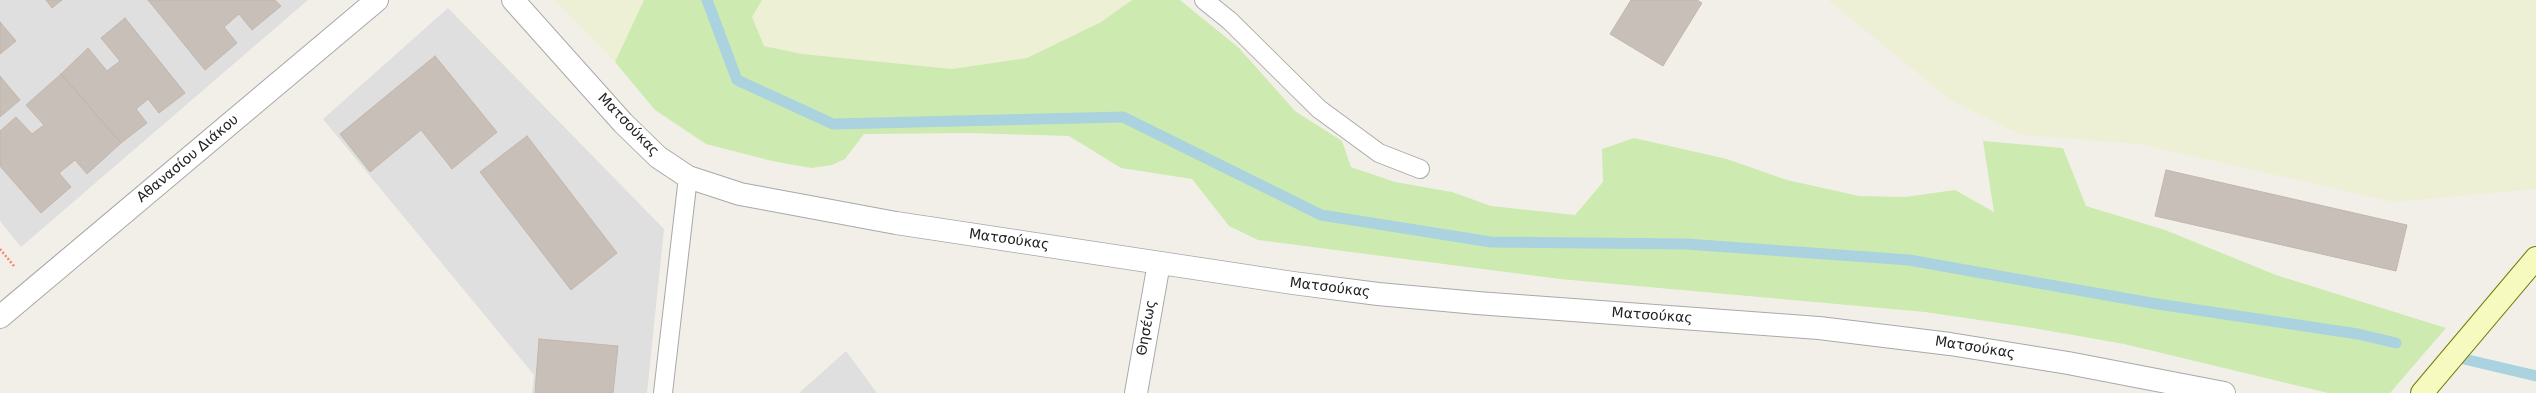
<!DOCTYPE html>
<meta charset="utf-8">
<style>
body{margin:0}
canvas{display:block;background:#f2efe9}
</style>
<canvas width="2536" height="393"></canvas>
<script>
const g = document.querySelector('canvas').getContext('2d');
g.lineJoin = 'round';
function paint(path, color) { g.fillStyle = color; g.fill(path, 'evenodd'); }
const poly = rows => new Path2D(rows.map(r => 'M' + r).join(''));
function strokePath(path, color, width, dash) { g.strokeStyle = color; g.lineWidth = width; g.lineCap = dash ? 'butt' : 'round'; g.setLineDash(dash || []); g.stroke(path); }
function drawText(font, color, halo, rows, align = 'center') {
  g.font = font + ' "DejaVu Sans",sans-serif'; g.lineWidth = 4; g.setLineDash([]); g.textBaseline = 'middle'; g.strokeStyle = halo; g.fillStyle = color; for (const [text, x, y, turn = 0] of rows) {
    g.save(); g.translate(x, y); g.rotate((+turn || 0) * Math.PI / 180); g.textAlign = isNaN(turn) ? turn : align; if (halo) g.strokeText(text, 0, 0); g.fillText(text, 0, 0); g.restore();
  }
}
const residential = poly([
 [0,0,308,0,21,247,0,221],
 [448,8,664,229,647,393,532,393,534,375,323,119],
 [846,351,877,393,799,393]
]);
const farmland = poly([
 [554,0,644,0,615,62],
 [762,0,1132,0,1101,22,1027,58,952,69,802,54,764,46,752,17],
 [1828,0,2536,0,2536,189,2393,202,2139,144,2021,135,1950,100]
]);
const grass = poly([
 [644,0,762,0,752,17,764,46,802,54,952,69,1027,58,1101,22,1132,0,1180,0,1239,48,1295,111,1342,141,1351,167,1395,182,1452,192,1491,206,1575,215,1603,182,1602,149,1634,138,1727,159,1787,180,1859,196,1905,197,1955,190,1994,212,1983,141,2063,148,2086,206,2165,230,2276,275,2446,328,2390,393,2328,393,2124,344,2033,328,1925,312,1560,279,1258,240,1229,226,1192,179,1121,168,1069,136,969,133,864,134,845,159,832,165,811,168,772,161,706,144,655,110,615,62]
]);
const stream = poly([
 [707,0,737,80,833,124,1123,117,1321,215,1491,242,1686,244,1909,260,2151,303,2358,334,2396,343],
 [2464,359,2536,376]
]);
const building = poly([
 [46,0,62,0,52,8,46,0],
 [148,0,275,0,281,6,252,30,239,14,224,27,237,43,205,70,148,0],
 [1631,0,1697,0,1702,3,1663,66,1610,34,1631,0],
 [125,18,185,93,159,113,148,99,136,109,147,123,121,143,61,74,88,48,107,71,120,61,101,38,125,18],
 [0,22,16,41,0,54,0,22],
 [435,56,497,132,452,169,421,130,370,172,340,134,435,56],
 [61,74,121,143,87,174,75,160,59,173,71,187,41,213,0,166,0,131,16,117,32,134,44,125,26,105,61,74],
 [0,76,20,100,0,117,0,76],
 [527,136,617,253,571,290,480,172,527,136],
 [2166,170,2407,225,2396,271,2155,216,2166,170],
 [539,339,618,346,613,393,535,393,539,339]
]);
const path = poly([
 [0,249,14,266]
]);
const service = poly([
 [1204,0,1230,21,1319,109,1379,153,1420,169],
 [663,393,688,177]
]);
const minor = poly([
 [513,0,623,123,658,157,688,177,740,194,896,223,1293,283,1378,294,1477,303,1819,328,1950,344,2068,363,2224,393],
 [0,317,377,0],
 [1136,393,1159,263]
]);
const secondary = poly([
 [2422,393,2536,258]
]);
const streetNames = [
 ["Ματσούκας",628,125,46],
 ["Αθανασίου Διάκου",188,159,-40],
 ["Ματσούκας",1009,240,8],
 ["Ματσούκας",1330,288,7],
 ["Ματσούκας",1652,316,4],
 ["Θησέως",1147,328,-80],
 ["Ματσούκας",1975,348,9]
];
paint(residential, '#e0dfdf');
paint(farmland, '#eef0d5');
paint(grass, '#cdebb0');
strokePath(stream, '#aad3df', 11);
paint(building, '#c7bfb8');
strokePath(building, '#c4b6ab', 1);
strokePath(service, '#a9a9a9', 20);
strokePath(minor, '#a9a9a9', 24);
strokePath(secondary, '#707d05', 24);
strokePath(path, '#fa8072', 2.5, [2, 2]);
strokePath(service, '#fff', 18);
strokePath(minor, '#fff', 22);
strokePath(secondary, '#f7fabf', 22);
drawText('14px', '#222', '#fff', streetNames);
</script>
